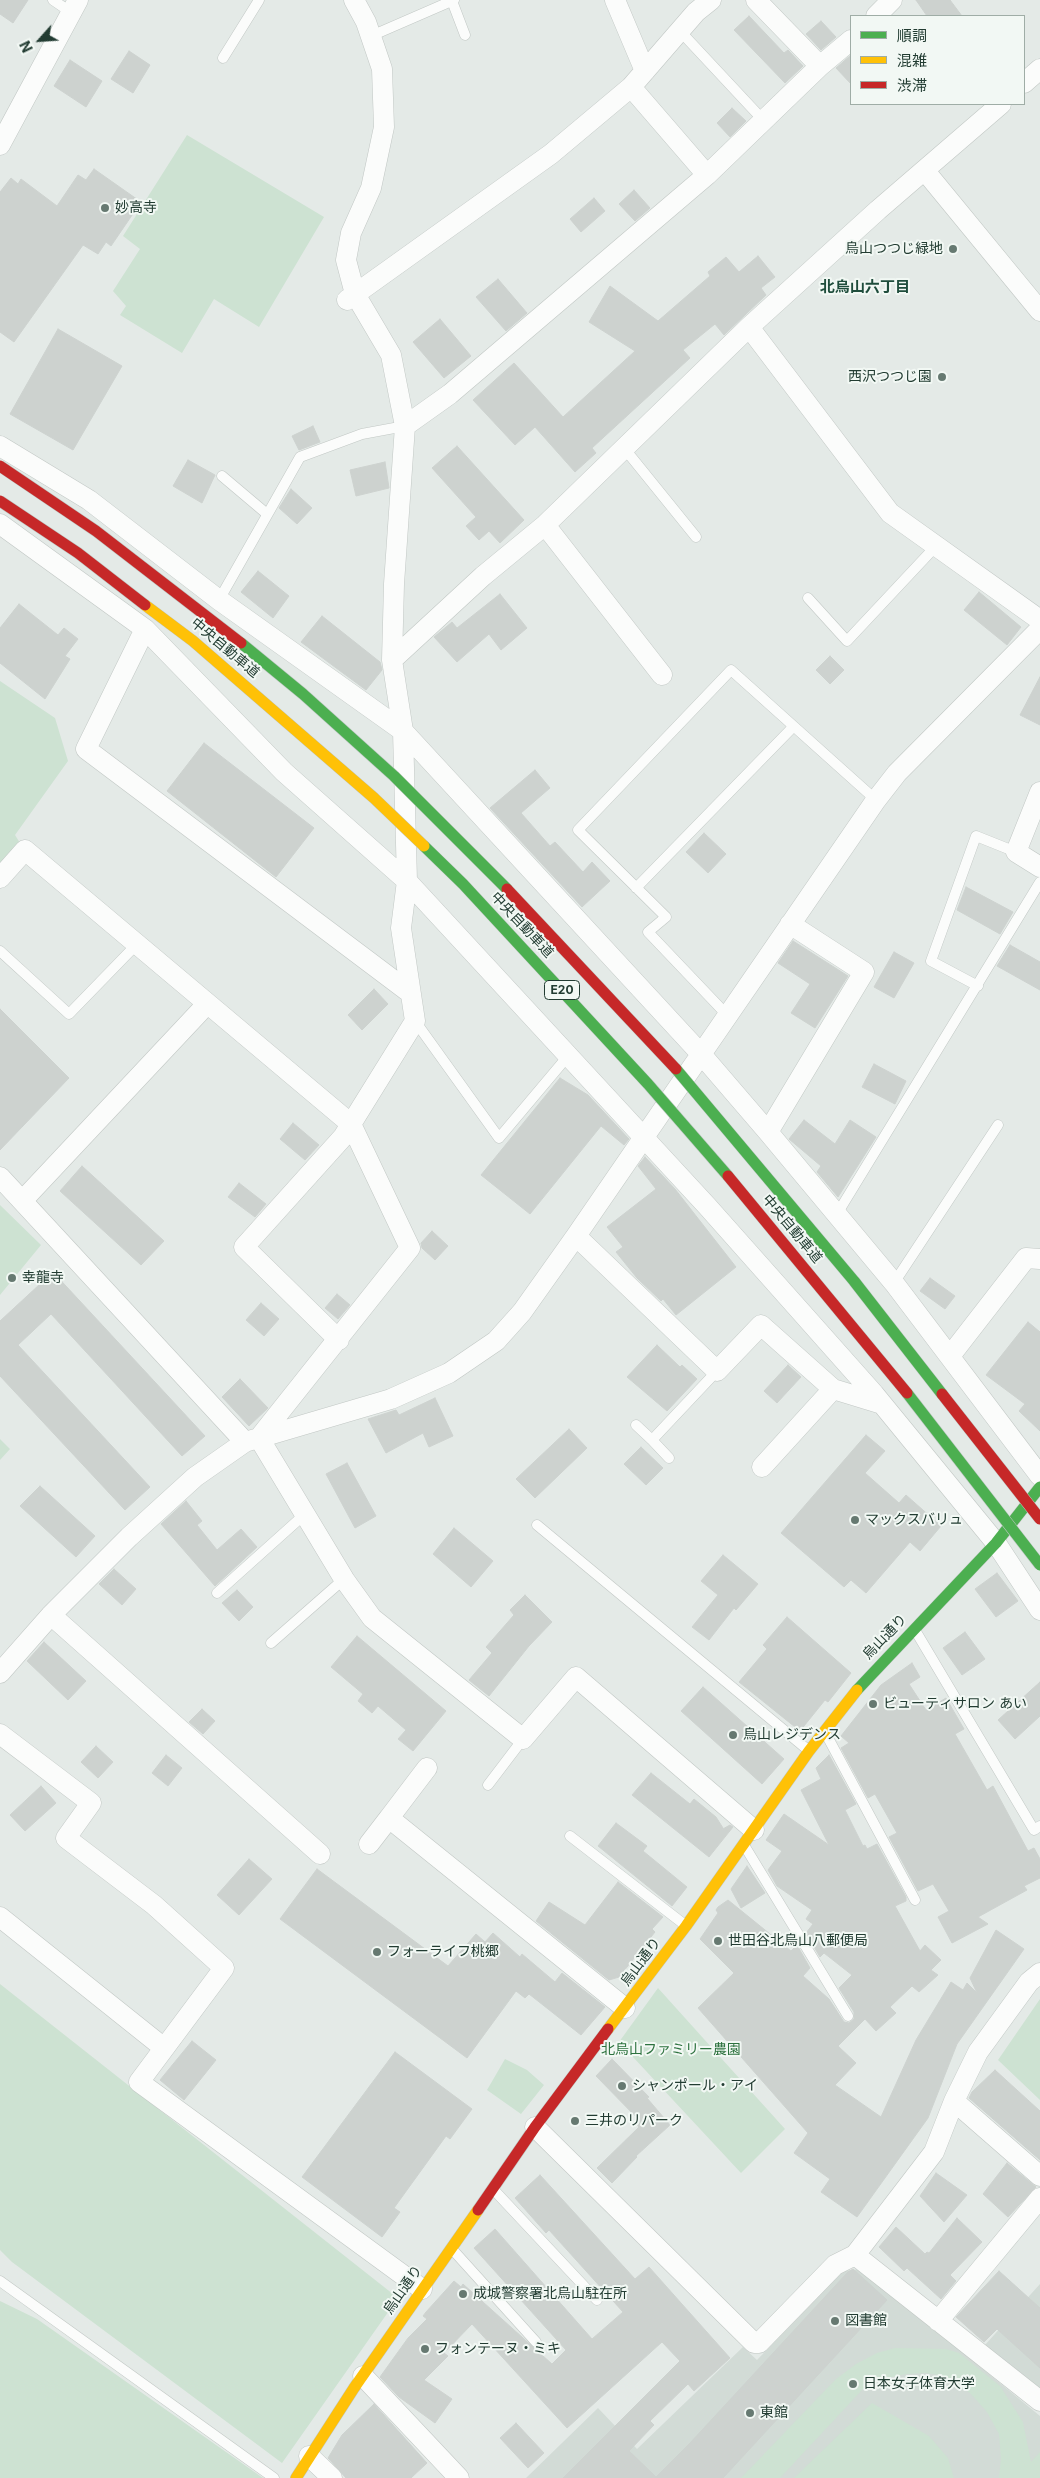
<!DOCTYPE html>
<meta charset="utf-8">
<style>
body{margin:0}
#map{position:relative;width:1040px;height:2478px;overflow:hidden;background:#e4eae7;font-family:Inter,"Noto Sans JP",sans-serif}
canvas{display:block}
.legend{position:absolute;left:850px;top:15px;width:175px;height:90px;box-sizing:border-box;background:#f2f8f4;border:1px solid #9fada6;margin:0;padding:6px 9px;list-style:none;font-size:15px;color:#223c32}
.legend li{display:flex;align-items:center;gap:10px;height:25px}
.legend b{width:25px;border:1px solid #9fada6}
.north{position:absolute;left:15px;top:15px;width:50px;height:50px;-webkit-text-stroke:4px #f2f8f4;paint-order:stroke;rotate:244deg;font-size:14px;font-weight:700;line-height:20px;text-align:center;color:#223c32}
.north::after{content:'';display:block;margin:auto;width:18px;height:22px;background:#223c32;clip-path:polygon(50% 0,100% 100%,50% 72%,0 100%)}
</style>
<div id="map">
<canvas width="1040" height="2478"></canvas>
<ul class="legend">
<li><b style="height:6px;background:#4caf50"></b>順調</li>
<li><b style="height:6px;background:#ffc107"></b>混雑</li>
<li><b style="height:6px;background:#c62828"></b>渋滞</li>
</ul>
<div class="north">N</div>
</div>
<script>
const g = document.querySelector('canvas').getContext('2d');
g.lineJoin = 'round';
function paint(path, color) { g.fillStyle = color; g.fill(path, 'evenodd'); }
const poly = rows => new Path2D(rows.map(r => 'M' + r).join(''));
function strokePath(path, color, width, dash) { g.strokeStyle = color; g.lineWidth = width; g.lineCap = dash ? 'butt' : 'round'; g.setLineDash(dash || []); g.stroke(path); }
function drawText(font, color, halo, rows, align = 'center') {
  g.font = font + ' Inter,"Noto Sans JP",sans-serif'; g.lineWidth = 4; g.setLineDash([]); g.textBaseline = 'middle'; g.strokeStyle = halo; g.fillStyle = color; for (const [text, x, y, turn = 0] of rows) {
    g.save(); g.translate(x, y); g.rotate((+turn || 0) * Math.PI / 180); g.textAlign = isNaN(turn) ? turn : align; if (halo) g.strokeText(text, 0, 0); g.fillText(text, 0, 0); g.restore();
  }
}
const built = poly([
 [861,2269,1040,2416,1040,2478,526,2478,598,2408,637,2449,743,2347,757,2360,843,2271],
 [1040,2284,1040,2388,985,2345]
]);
const green = poly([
 [187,135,324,217,259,327,214,299,182,353,120,315,126,306,113,291,140,249,123,236],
 [0,681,55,718,68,761,15,835,20,843,0,865],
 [0,1205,41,1245,0,1295],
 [0,1439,10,1449,0,1460],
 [0,1984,398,2298,282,2463,12,2262,0,2250],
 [658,1988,785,2129,741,2173,619,2042],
 [1040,1999,1040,2100,998,2060],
 [505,2059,527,2070,544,2085,521,2114,487,2090],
 [0,2301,37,2319,263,2478,0,2478],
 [895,2348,946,2349,959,2353,1000,2386,1023,2422,1031,2462,1040,2452,1040,2478,999,2478,1001,2459,999,2434,987,2412,970,2393,945,2376,926,2373,907,2374,886,2378,863,2389,780,2478,741,2478,836,2379,856,2364,877,2353],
 [872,2403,929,2436,948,2458,954,2478,794,2478]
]);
const building = poly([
 [0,0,28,0,13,23,0,14,0,0],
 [916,0,950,0,962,16,927,16,916,0],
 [749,16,784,53,788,50,803,66,785,83,734,30,749,16],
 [821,21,836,37,821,50,806,34,821,21],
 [129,51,150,65,133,93,111,79,129,51],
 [851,55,851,84,836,68,851,55],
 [70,60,102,81,86,107,54,86,70,60],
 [732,108,746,121,730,137,717,123,732,108],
 [94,169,141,202,111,246,106,242,98,254,83,245,14,342,0,332,0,192,11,178,18,184,21,179,57,206,78,175,86,180,94,169],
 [634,190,650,208,635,221,619,204,634,190],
 [594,198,605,211,581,232,570,219,594,198],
 [758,256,775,277,761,288,766,295,724,335,715,324,683,350,690,358,592,448,596,453,575,472,535,427,515,445,473,400,514,363,563,417,635,351,589,322,610,286,658,321,710,276,708,272,726,257,739,272,758,256],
 [498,279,527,313,506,331,476,297,498,279],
 [440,319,471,356,444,378,413,342,440,319],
 [58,329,122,366,73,450,10,414,58,329],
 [313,426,320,442,299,450,292,436,313,426],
 [457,446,524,520,500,543,489,531,479,540,466,526,476,517,432,468,457,446],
 [188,460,215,475,202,503,173,486,188,460],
 [385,462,389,488,356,496,350,470,385,462],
 [291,489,312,508,297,524,279,508,291,489],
 [258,571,289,596,273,618,241,592,258,571],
 [979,592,1021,627,1007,645,964,610,979,592],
 [500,594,527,628,501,650,489,634,457,662,434,637,452,622,457,628,500,594],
 [19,604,58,635,64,628,78,639,65,656,70,659,45,699,0,663,0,628,19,604],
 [322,616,380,662,382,670,366,690,301,642,322,616],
 [830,656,844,670,830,684,816,670,830,656],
 [1040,677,1040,725,1020,715,1040,677],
 [204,743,314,828,276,877,167,791,204,743],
 [535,770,550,788,521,813,550,846,555,842,583,872,592,862,610,881,582,907,490,808,535,770],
 [704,833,726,854,708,873,686,852,704,833],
 [966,887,1013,912,1000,934,957,910,966,887],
 [793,941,848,976,815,1028,791,1013,810,984,778,963,793,941],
 [1010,945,1040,962,1040,990,997,966,1010,945],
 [894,952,914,963,894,998,874,987,894,952],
 [374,989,388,1004,362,1030,348,1015,374,989],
 [0,1009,69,1078,0,1150,0,1009],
 [874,1064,906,1081,895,1104,862,1087,874,1064],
 [560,1078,588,1095,629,1139,624,1145,601,1126,530,1214,481,1175,560,1078],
 [804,1120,835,1144,850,1120,876,1137,838,1197,817,1172,821,1166,789,1139,804,1120],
 [293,1123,319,1145,305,1160,280,1139,293,1123],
 [645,1157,675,1189,736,1267,676,1315,663,1299,661,1301,637,1278,616,1252,623,1247,607,1227,656,1189,638,1166,645,1157],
 [82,1166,164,1241,141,1265,60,1191,82,1166],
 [239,1183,266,1204,255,1217,228,1197,239,1183],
 [432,1231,448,1246,435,1260,422,1248,421,1243,432,1231],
 [53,1272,205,1436,182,1456,51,1314,18,1345,150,1487,125,1510,0,1376,0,1321,53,1272],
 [930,1278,955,1296,945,1309,920,1291,930,1278],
 [337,1294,350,1305,338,1319,325,1308,337,1294],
 [261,1303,279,1319,264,1336,246,1320,261,1303],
 [1028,1322,1040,1332,1040,1431,1019,1411,1025,1404,986,1375,1028,1322],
 [657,1345,680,1367,682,1365,697,1379,667,1411,627,1377,657,1345],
 [788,1365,801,1377,777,1403,764,1391,788,1365],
 [240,1379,268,1408,249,1426,222,1397,240,1379],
 [435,1398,453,1436,429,1447,423,1433,386,1453,368,1419,396,1410,399,1415,435,1398],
 [569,1429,587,1448,535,1498,516,1479,569,1429],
 [866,1435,885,1451,865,1473,899,1503,906,1495,941,1526,920,1551,910,1542,866,1593,851,1580,844,1587,781,1533,866,1435],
 [641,1447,663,1468,646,1485,624,1464,641,1447],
 [347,1463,376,1516,355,1528,326,1474,347,1463],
 [40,1486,95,1536,76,1557,20,1506,40,1486],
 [186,1501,202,1521,197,1525,217,1550,241,1529,257,1547,215,1586,161,1524,186,1501],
 [454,1528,493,1561,471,1587,433,1554,454,1528],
 [723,1555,758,1584,736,1610,734,1608,709,1640,692,1627,718,1595,701,1581,723,1555],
 [114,1569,136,1589,122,1605,99,1584,114,1569],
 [997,1573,1018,1601,996,1617,975,1589,997,1573],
 [237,1590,253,1607,239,1621,222,1603,237,1590],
 [525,1595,552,1622,529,1646,489,1696,469,1680,492,1653,486,1647,514,1615,510,1610,525,1595],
 [787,1617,851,1673,828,1702,825,1700,800,1731,739,1682,767,1649,763,1645,787,1617],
 [965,1632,985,1659,962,1675,943,1648,965,1632],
 [357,1636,446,1711,413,1751,398,1739,406,1730,378,1706,372,1713,358,1701,363,1694,331,1667,357,1636],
 [44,1642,86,1681,68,1700,27,1661,44,1642],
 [912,1663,920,1677,909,1684,926,1710,946,1698,964,1729,955,1734,987,1790,993,1786,1028,1851,1034,1848,1040,1859,1040,1878,1024,1886,1027,1890,978,1917,988,1924,952,1943,938,1917,949,1911,933,1884,918,1891,889,1837,897,1833,875,1794,868,1798,841,1748,849,1743,841,1736,881,1685,912,1663],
 [1040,1682,1040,1716,1015,1739,998,1720,1040,1682],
 [703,1687,784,1759,762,1784,681,1711,703,1687],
 [202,1709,215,1721,203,1734,189,1722,202,1709],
 [96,1746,113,1762,98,1778,81,1762,96,1746],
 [166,1755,182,1768,168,1786,152,1773,166,1755],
 [829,1755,856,1804,845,1810,863,1846,865,1845,867,1849,877,1844,906,1897,906,1901,895,1906,920,1951,925,1945,941,1960,931,1970,938,1975,919,1992,912,1986,890,2007,896,2013,876,2031,865,2019,838,2046,856,2063,835,2085,881,2117,916,2040,951,1982,963,1990,967,1983,977,1993,970,1978,996,1930,1024,1949,957,2044,928,2118,857,2217,821,2192,830,2179,794,2153,808,2133,698,2008,734,1973,700,1939,718,1913,716,1910,718,1907,728,1900,791,1951,797,1945,810,1968,803,1976,829,1999,844,2022,849,2023,854,2019,854,2012,839,1988,852,1975,824,1953,820,1957,806,1933,813,1924,806,1919,812,1910,777,1886,768,1870,782,1851,766,1840,784,1814,829,1845,801,1790,821,1779,816,1768,829,1755],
 [651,1773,690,1804,694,1799,716,1817,723,1828,721,1830,730,1825,733,1827,709,1857,632,1795,651,1773],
 [41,1786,56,1803,25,1831,10,1815,41,1786],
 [616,1823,647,1846,643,1851,687,1887,672,1906,598,1846,616,1823],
 [249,1859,272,1879,239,1915,217,1895,249,1859],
 [747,1866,765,1893,741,1908,731,1889,747,1866],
 [317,1869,448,1966,476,1934,485,1942,493,1933,520,1957,522,1954,555,1982,562,1973,605,2007,581,2035,529,1994,525,1998,516,1991,467,2058,280,1919,317,1869],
 [618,1882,663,1917,652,1929,655,1932,619,1977,609,1980,536,1921,549,1902,585,1925,618,1882],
 [192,2041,216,2060,184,2100,160,2080,192,2041],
 [395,2052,472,2109,450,2139,446,2136,394,2208,400,2212,382,2237,302,2177,395,2052],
 [612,2059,649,2097,647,2098,670,2125,636,2156,637,2157,612,2183,597,2168,639,2127,635,2123,638,2119,596,2076,612,2059],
 [995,2070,1040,2111,1040,2160,969,2098,972,2092,995,2070],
 [1007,2163,1036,2187,1008,2217,983,2194,1007,2163],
 [936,2173,967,2195,944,2222,920,2196,936,2173],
 [540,2175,635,2279,649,2267,730,2358,694,2391,688,2384,650,2421,654,2425,629,2451,656,2477,691,2442,848,2272,853,2269,887,2300,723,2478,563,2478,680,2361,662,2342,567,2428,472,2324,444,2353,448,2356,424,2380,452,2399,435,2423,399,2397,380,2377,408,2338,427,2319,423,2316,426,2312,454,2281,461,2287,463,2284,552,2364,566,2350,474,2248,495,2229,592,2339,623,2312,549,2230,546,2233,515,2198,540,2175],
 [957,2218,982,2242,950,2275,956,2281,941,2299,907,2268,904,2271,879,2247,896,2227,925,2254,927,2252,929,2253,957,2218],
 [999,2271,1040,2308,1040,2368,997,2329,984,2342,956,2317,999,2271],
 [374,2404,427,2463,411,2478,346,2478,328,2458,342,2435,374,2404],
 [516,2423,544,2453,528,2468,500,2438,516,2423]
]);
const lane = poly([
 [53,0,72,13],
 [452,1,465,35],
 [680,31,764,121],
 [371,36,454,0],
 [223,58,259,0],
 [624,448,696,537],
 [222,476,267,514],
 [808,598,847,641,936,546],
 [219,600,300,457,362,434,405,426],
 [636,888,793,727],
 [0,951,69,1014,137,944],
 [978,986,931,961,976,836,1016,852],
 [727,1015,648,932,666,917,578,830,731,670,876,800],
 [415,1021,499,1138,568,1056],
 [837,1214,1040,882],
 [894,1283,998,1125],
 [636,1425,652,1440],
 [669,1458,652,1440,717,1371],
 [537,1525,808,1750],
 [217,1593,305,1514],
 [915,1630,1034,1830,1040,1826],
 [271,1643,344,1579],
 [826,1734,915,1900],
 [488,1785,523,1739],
 [570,1836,685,1925],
 [744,1845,848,2016],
 [493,2189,597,2300],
 [452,2249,536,2342],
 [0,2281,274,2478]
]);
const street = poly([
 [615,0,645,71],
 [756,0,820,66],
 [876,16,892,0],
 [1024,83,1040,69],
 [631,87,707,175],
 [0,145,78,0],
 [925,171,1040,311],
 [347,300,551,154,631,87,696,12,711,0],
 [749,327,890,513,1040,620],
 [405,426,450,394,707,175,820,66,851,40],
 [0,446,89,500,219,600,403,731,701,1054,768,1132,894,1283,1040,1476],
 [0,524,145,629,284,772,407,881,707,1206,874,1394,996,1543,1040,1610],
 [545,525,662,675],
 [145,629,86,749,409,992],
 [392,660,483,576,545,525,749,327,878,210,1001,104],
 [1040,792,1016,852,1040,867],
 [0,878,25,850,351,1124,410,1248,259,1438,344,1579,372,1618,523,1739,576,1677,754,1830],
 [768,1132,864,972,790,924],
 [0,1177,245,1442],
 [23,1200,207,1004],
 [576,1236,717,1371,761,1325,833,1389,882,1404],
 [339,1340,244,1247,343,1137,415,1021,401,928,407,881,403,731,392,660,394,584,405,426,391,355,355,294,346,260,351,233,371,188,384,127,382,69,366,22,354,0],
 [950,1356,1026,1258,1040,1259],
 [762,1467,833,1389],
 [51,1615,320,1854],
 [0,1673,51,1615,129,1537,195,1477,245,1442,391,1399,449,1373,496,1341,522,1312,576,1236,876,800,897,773,1040,629],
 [0,1734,91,1803,66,1838,154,1905,224,1968,139,2082,422,2289],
 [389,1818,427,1768],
 [369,1844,389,1818,625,2008],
 [0,1917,164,2048],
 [954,2101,1040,2176],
 [535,2127,754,2343,759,2343,835,2265,855,2255,934,2152,954,2101,978,2052,1029,1982,1040,1973],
 [855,2255,1040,2401],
 [938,2321,1040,2198],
 [363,2376,459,2478],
 [309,2456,332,2478]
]);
const fast = poly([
 [857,1690,996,1543,1040,1487]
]);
const slow = poly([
 [608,2029,686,1926,809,1751,857,1690],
 [296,2478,354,2388,478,2210]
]);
const jam = poly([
 [478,2210,535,2127,608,2029]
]);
const fastBridge = poly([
 [241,643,303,694,394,776,507,889],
 [424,846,463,884,648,1084,728,1176],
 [676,1069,854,1281,942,1394],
 [907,1393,1040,1565]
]);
const slowBridge = poly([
 [145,605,193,641,374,798,424,846]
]);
const jamBridge = poly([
 [0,466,96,531,241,643],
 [0,501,78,553,145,605],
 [507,889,676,1069],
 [728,1176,907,1393],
 [942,1394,1040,1519]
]);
const markers = [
 [105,208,5,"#667971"],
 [953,249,5,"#667971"],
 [942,377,5,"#667971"],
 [12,1278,5,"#667971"],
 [855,1520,5,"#667971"],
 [873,1704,5,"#667971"],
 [733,1735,5,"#667971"],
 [718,1941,5,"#667971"],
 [377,1952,5,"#667971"],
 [622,2086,5,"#667971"],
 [575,2121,5,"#667971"],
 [463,2294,5,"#667971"],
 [835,2321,5,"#667971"],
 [425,2349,5,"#667971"],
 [853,2384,5,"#667971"],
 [750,2413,5,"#667971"]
];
const shields = [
 [562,990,35]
];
const shieldNames = [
 ["E20",562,990]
];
const poiNames = [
 ["妙高寺",115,208],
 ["烏山つつじ緑地",943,249,"right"],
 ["西沢つつじ園",932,377,"right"],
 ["幸龍寺",22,1278],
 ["マックスバリュ",865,1520],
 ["ビューティサロン あい",883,1704],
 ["烏山レジデンス",743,1735],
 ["世田谷北烏山八郵便局",728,1941],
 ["フォーライフ桃郷",387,1952],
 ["シャンポール・アイ",632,2086],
 ["三井のリパーク",585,2121],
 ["成城警察署北烏山駐在所",473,2294],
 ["図書館",845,2321],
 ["フォンテーヌ・ミキ",435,2349],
 ["日本女子体育大学",863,2384],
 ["東館",760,2413]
];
const streetNames = [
 ["中央自動車道",225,648,40],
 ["中央自動車道",522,925,47],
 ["中央自動車道",792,1229,50],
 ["烏山通り",885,1637,-46],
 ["烏山通り",641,1962,-53],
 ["烏山通り",403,2290,-55]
];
const parkNames = [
 ["北烏山ファミリー農園",671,2050]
];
const neighbourhoodNames = [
 ["北烏山六丁目",865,287]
];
paint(built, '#d2dbd6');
paint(green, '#cde2d2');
paint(building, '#cdd2cf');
strokePath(building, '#cdd2cf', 1);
strokePath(lane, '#c1c7c4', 11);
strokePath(street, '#c1c7c4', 21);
strokePath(fast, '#bfc7c4', 12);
strokePath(slow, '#bfc7c4', 12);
strokePath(jam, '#bfc7c4', 12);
strokePath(lane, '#fbfcfb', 10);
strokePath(street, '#fbfcfb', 20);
strokePath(fast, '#4caf50', 11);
strokePath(slow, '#ffc107', 11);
strokePath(jam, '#c62828', 11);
strokePath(fastBridge, '#bdc6c2', 12, []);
strokePath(slowBridge, '#bdc6c2', 12, []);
strokePath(jamBridge, '#bdc6c2', 12, []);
strokePath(fastBridge, '#4caf50', 11);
strokePath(slowBridge, '#ffc107', 11);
strokePath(jamBridge, '#c62828', 11);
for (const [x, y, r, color] of markers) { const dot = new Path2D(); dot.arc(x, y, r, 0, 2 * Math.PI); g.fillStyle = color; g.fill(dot); strokePath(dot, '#f2f8f4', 2); }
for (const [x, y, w] of shields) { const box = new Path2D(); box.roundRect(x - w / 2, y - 9.5, w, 19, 4); g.fillStyle = '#f2f8f4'; g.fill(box); strokePath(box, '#223c32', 1); }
drawText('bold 12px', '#223c32', null, shieldNames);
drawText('14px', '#223c32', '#f2f8f4', poiNames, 'left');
drawText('14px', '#223c32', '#f2f8f4', streetNames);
drawText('14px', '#2d723f', '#f2f8f4', parkNames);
drawText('bold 15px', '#1f4d3c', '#f2f8f4', neighbourhoodNames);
</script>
